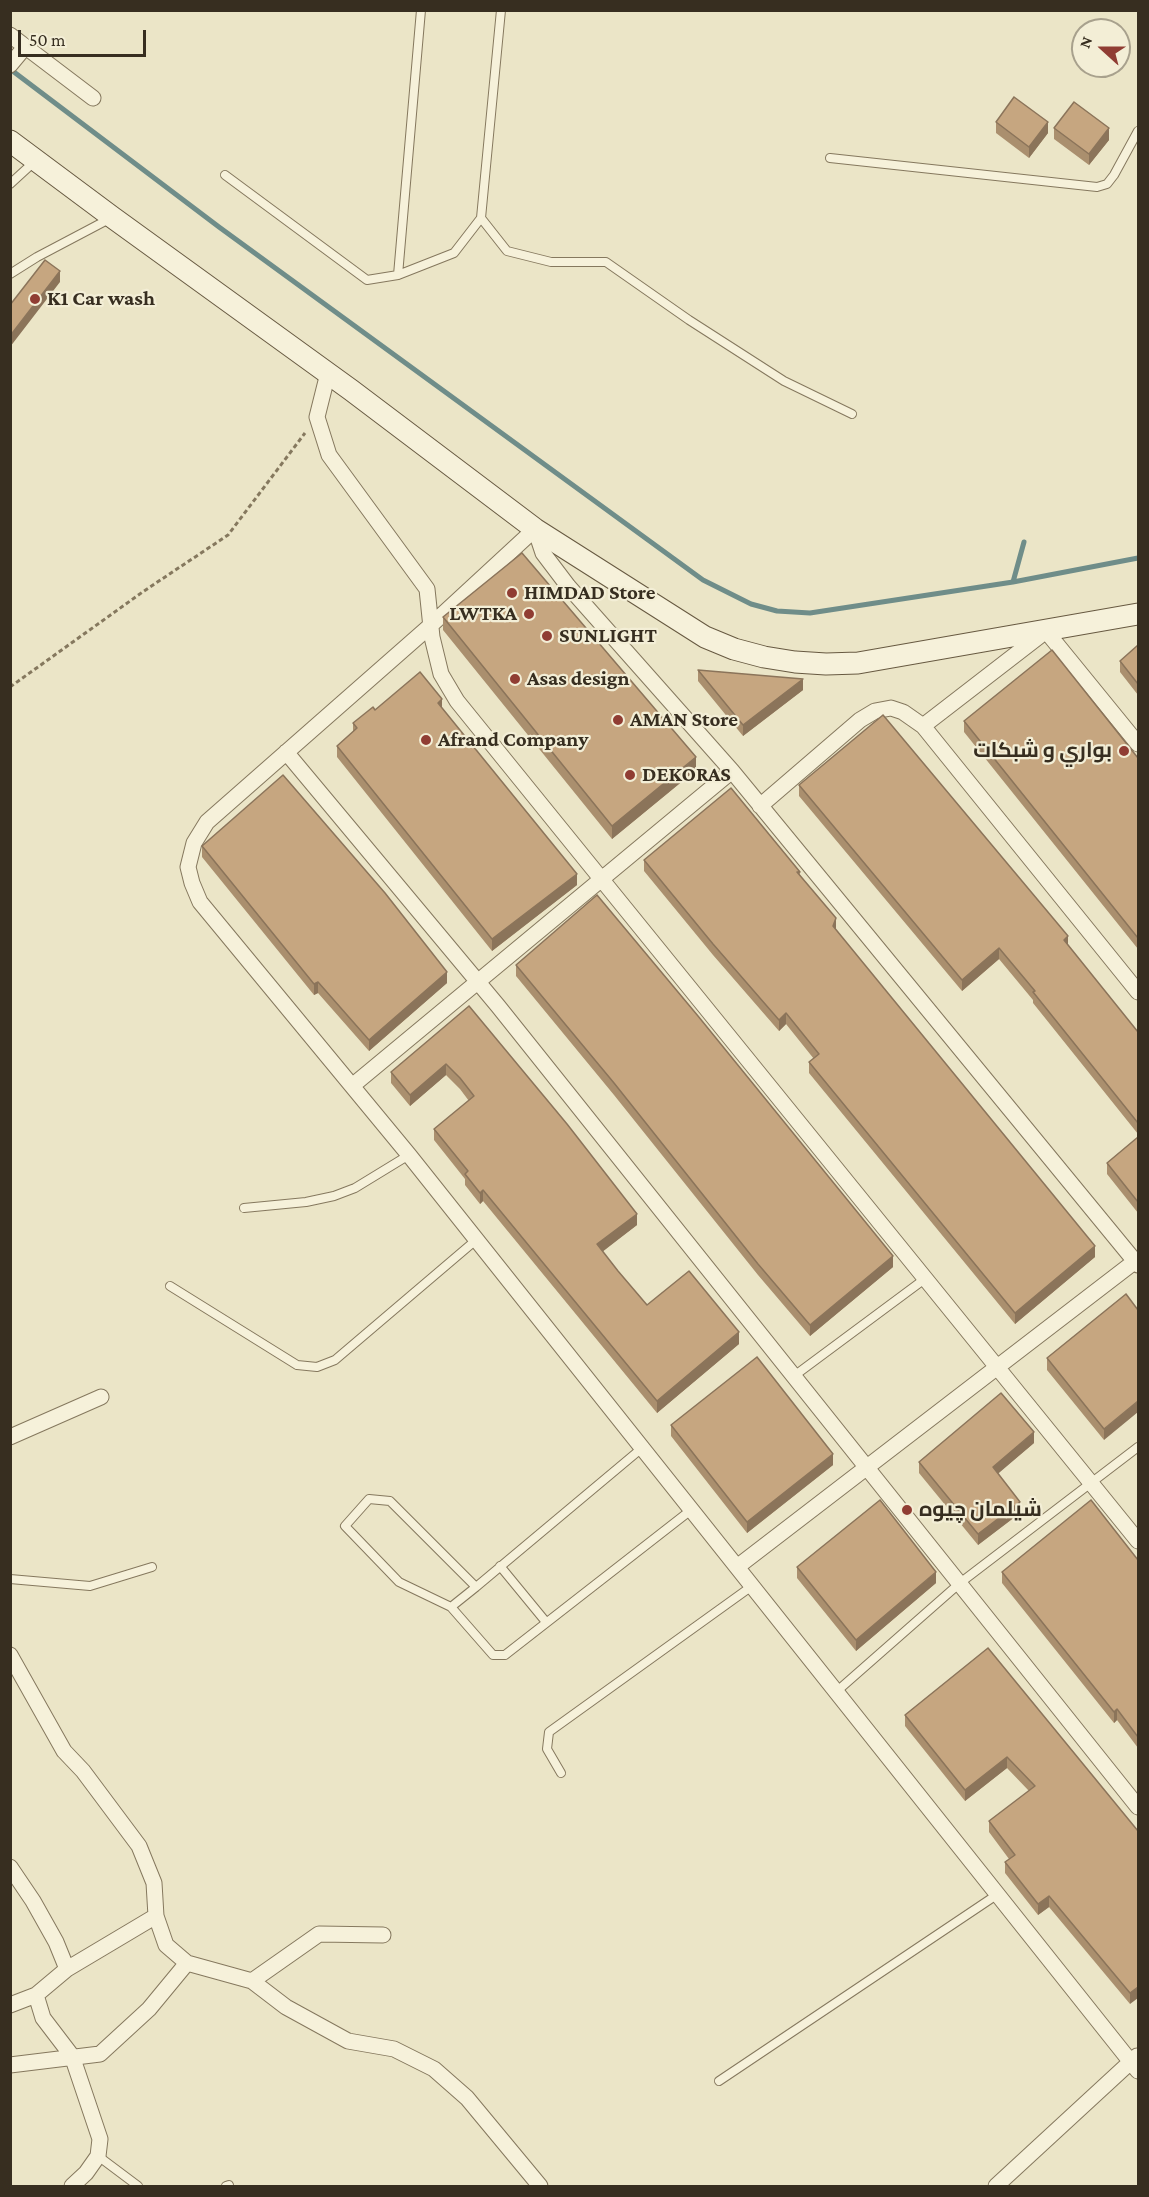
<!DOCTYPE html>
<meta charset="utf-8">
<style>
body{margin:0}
#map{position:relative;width:1149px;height:2197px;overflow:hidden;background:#ebe5c7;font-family:"Crimson Pro",serif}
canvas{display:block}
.frame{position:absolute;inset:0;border:12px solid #372e20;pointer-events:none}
.north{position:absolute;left:1071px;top:18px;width:60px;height:60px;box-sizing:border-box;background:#f3eed6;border:2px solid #a8a18d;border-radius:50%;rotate:291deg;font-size:16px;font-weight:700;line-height:24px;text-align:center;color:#372e20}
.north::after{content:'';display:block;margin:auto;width:21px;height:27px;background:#903d33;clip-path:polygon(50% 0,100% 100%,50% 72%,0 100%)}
.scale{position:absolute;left:18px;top:30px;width:128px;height:27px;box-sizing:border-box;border:3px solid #372e20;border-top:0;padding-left:8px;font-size:18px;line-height:21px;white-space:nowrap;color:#372e20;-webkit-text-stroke:4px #f3eed6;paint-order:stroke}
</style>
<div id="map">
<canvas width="1149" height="2197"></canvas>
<div class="frame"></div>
<div class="north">N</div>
<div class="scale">50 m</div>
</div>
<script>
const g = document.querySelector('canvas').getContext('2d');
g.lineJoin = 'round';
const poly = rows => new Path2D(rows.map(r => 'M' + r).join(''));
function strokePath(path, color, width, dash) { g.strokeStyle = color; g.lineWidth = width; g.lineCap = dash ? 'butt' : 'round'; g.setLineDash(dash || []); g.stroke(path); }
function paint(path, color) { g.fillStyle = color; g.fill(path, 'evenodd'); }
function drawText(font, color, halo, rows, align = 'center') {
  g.font = font + ' "Crimson Pro",Cairo,serif'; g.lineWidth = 4.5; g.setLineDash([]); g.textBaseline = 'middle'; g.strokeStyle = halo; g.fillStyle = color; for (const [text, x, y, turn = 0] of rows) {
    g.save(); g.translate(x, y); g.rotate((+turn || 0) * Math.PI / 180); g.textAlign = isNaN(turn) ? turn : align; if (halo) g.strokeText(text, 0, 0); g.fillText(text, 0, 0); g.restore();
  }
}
const stream = poly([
 [10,69,219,227,703,580,751,604,777,611,810,613,1013,582,1138,558],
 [1013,582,1024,542]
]);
const path = poly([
 [10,687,144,591,228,535,305,433]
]);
const lane = poly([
 [830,158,1097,187,1107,184,1114,175,1138,131],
 [225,175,367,280,398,275,454,253,481,218,501,10],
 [10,184,34,162],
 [481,218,507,251,551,262,606,262,689,320,784,381,852,414],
 [10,274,37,257,111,218],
 [398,275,421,10],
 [244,1208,306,1202,334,1196,355,1188,409,1155],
 [170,1286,297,1365,317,1367,335,1360,476,1240],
 [794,1376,926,1278],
 [500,1566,546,1622],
 [10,1579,90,1586,152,1567],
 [476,1587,390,1501,369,1499,345,1526,399,1582,451,1607,476,1587,642,1448],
 [451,1607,493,1655,505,1655,691,1510],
 [836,1692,960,1583,1138,1447],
 [561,1773,547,1749,549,1732,752,1586],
 [719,2081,998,1894],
 [98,2156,138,2186],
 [226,2186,229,2185]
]);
const street = poly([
 [10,35,93,98],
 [10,65,25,47],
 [328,373,317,417,329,455,427,589,432,637,441,674,457,701,1138,1541],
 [1138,744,1046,631,923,726,1138,992],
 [286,752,498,1006,1138,1807],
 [760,806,860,720,875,711,891,708,903,712,923,726],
 [352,1086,732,771],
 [1138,1265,732,771,568,586,543,553,535,529,430,626,207,822,194,843,188,867,192,883,200,902,409,1155,1138,2071],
 [10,1437,101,1397],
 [737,1567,1138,1259],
 [10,1655,64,1751,83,1771,139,1846,154,1883,156,1916,166,1945,187,1963],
 [10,1867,33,1901,56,1942,67,1969],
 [252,1981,319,1934,383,1935],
 [36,1995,43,2018,72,2056,100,2139,98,2156,86,2173,72,2186],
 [10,2005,36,1995,67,1969,156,1916],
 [10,2065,100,2054,149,2009,187,1963,252,1981,286,2007,348,2041,394,2049,434,2069,467,2098,540,2186],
 [996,2186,1137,2056]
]);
const secondary = poly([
 [10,141,112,217,351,390,535,529,705,637,734,649,764,657,795,662,826,664,858,663,1138,614]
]);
const wall = poly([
 [996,122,1048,133,1029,158,996,133],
 [1054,128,1109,140,1089,165,1054,139],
 [443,617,696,770,612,839,443,630],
 [1138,645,1138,695,1120,672,1120,661],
 [698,670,803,690,743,736,698,681],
 [442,708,577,885,492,951,337,757,337,746,353,732,353,723,375,710],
 [964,721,1138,758,1138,949,964,732],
 [799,785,1068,945,1138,1032,1138,1134,1033,1003,1033,1000,999,959,962,991,799,796],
 [202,846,447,983,369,1051,318,993,314,995,202,857],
 [644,860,800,872,800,875,836,929,836,930,1095,1257,1015,1324,809,1073,809,1062,814,1059,786,1024,779,1031,713,955,644,871],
 [516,965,893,1267,810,1336,758,1275,614,1095,516,976],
 [469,1006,637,1225,602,1251,618,1271,647,1305,739,1344,657,1413,483,1201,480,1204,465,1185,465,1179,434,1140,434,1129,469,1101,460,1089,446,1075,410,1106,391,1083,391,1072],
 [1138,1137,1138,1213,1107,1174,1107,1163],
 [1126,1294,1104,1440,1047,1370,1047,1358],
 [671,1425,833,1465,747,1533,671,1436],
 [1034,1443,998,1473,1020,1513,978,1545,919,1473,919,1462],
 [1138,1560,1138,1748,1117,1720,1114,1723,1002,1583,1002,1572],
 [797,1567,936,1583,856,1651,797,1578],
 [988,1648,1138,1831,1130,2004,1049,1907,1038,1915,1005,1873,1005,1862,1009,1859,989,1832,989,1821,1029,1791,1007,1768,965,1801,905,1726,905,1715]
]);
const shadedWall = poly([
 [1048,122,1048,133,1029,158,1029,147],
 [1109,128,1109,140,1089,165,1089,154],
 [60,271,60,282,10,347,10,336],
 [803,679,803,690,743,736,743,725],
 [442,699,442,710,438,703],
 [696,757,696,770,612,839,612,826],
 [577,874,577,885,492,951,492,939],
 [836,918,836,929,833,937,833,926],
 [1068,936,1068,948,1064,940],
 [999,948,999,959,962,991,962,980],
 [447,972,447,983,369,1051,369,1040],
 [318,982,318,993,314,995,314,984],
 [786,1013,786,1024,779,1031,779,1020],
 [446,1064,446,1075,410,1106,410,1095],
 [483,1190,483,1201,480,1204,480,1193],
 [637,1214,637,1225,597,1256,597,1244],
 [1095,1246,1095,1257,1015,1324,1015,1313],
 [893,1256,893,1267,810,1336,810,1325],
 [739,1332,739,1344,657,1413,657,1401],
 [1138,1401,1138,1412,1104,1440,1104,1429],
 [1034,1432,1034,1443,993,1478,993,1467],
 [833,1454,833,1465,747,1533,747,1522],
 [1020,1502,1020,1513,978,1545,978,1534],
 [936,1572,936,1583,856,1651,856,1640],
 [1117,1709,1117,1720,1114,1723,1114,1712],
 [1007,1757,1007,1768,965,1801,965,1790],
 [1049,1896,1049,1907,1038,1915,1038,1904],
 [1138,1987,1138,1998,1130,2004,1130,1993]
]);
const building = poly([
 [1014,97,1048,122,1029,147,996,122,1014,97],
 [1074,102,1109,128,1089,154,1054,128,1074,102],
 [45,260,60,271,10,336,10,305,45,260],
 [522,553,696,757,612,826,443,617,522,553],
 [1138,645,1138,684,1120,661,1138,645],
 [1052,650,1138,758,1138,938,964,721,1052,650],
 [698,670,803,679,743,725,698,670],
 [420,672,442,699,438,703,577,874,492,939,337,746,357,728,353,723,373,707,375,710,420,672],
 [883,715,1068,936,1064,940,1138,1032,1138,1123,1033,992,1035,991,999,948,962,980,799,785,883,715],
 [283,775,385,893,447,972,369,1040,318,982,314,984,202,846,283,775],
 [731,788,800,872,797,872,836,918,833,926,1095,1246,1015,1313,809,1062,819,1054,786,1013,779,1020,713,944,644,860,731,788],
 [597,895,698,1016,893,1256,810,1325,758,1264,614,1083,516,965,597,895],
 [469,1006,567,1124,637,1214,597,1244,618,1271,647,1305,689,1271,739,1332,657,1401,483,1190,480,1193,465,1174,468,1171,434,1129,474,1096,460,1078,446,1064,410,1095,391,1072,469,1006],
 [1138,1137,1138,1202,1107,1163,1138,1137],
 [1126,1294,1138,1310,1138,1401,1104,1429,1047,1358,1126,1294],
 [757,1357,833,1454,747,1522,671,1425,757,1357],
 [1001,1393,1034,1432,993,1467,1020,1502,978,1534,919,1462,1001,1393],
 [880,1500,936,1572,856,1640,797,1567,880,1500],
 [1091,1500,1138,1560,1138,1737,1117,1709,1114,1712,1002,1572,1091,1500],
 [988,1648,1138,1831,1138,1987,1130,1993,1049,1896,1038,1904,1005,1862,1015,1855,989,1821,1035,1786,1007,1757,965,1790,905,1715,988,1648]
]);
const markers = [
 [35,299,6,"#903d33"],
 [512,593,6,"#903d33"],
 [529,614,6,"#903d33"],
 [547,636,6,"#903d33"],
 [515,679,6,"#903d33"],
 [618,720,6,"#903d33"],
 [426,740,6,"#903d33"],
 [1124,751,6,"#903d33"],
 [630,775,6,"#903d33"],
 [907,1510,6,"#903d33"]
];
const poiNames = [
 ["K1 Car wash",47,299],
 ["HIMDAD Store",524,593],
 ["LWTKA",517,614,"right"],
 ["SUNLIGHT",559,636],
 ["Asas design",527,679],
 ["AMAN Store",630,720],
 ["Afrand Company",438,740],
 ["بواري و شبكات",1112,751,"right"],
 ["DEKORAS",642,775],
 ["شيلمان چیوه",919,1510]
];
strokePath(stream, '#6f8d89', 5);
strokePath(lane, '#85785e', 10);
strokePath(street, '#85785e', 17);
strokePath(secondary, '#675941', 23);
strokePath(path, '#85785e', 3, [4.5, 3]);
strokePath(lane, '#f6f1da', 8);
strokePath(street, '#f6f1da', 15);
strokePath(secondary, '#f6f1da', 21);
paint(wall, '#aa8f6e');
paint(shadedWall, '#8b745a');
paint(building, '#c6a680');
strokePath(building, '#8b745a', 1.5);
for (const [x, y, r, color] of markers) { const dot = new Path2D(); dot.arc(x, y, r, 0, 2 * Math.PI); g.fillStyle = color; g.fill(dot); strokePath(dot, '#f3eed6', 2); }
drawText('bold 21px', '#372e20', '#f3eed6', poiNames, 'left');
</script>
